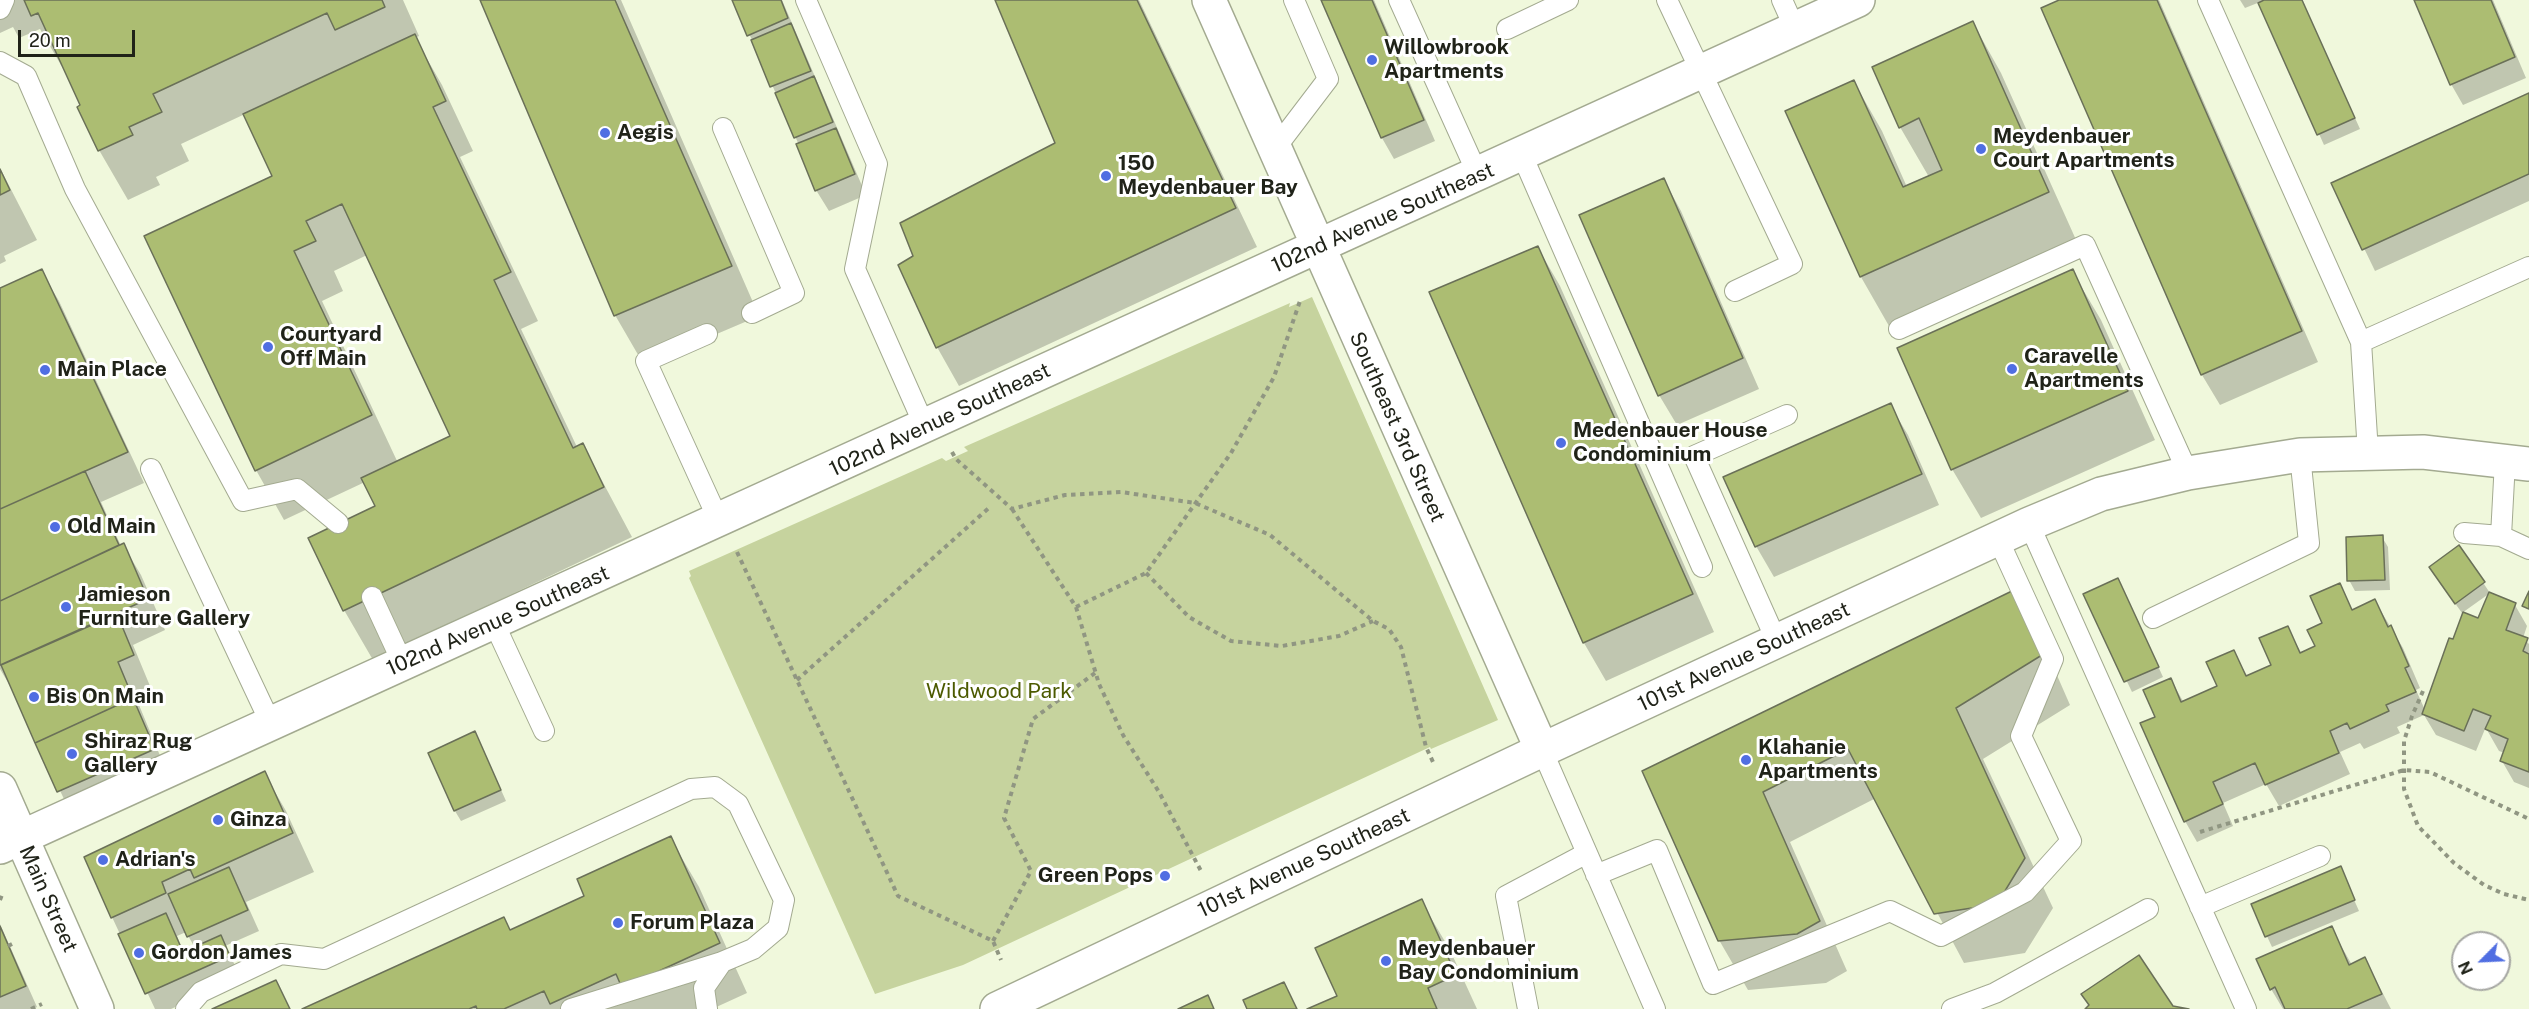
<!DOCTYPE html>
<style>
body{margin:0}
#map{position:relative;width:2529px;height:1009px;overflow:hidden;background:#f0f8dc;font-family:"Public Sans",sans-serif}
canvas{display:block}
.north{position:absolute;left:2451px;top:931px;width:60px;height:60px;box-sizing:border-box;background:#fff;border:2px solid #a6a7a3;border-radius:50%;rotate:246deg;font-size:16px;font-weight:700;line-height:24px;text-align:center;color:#202319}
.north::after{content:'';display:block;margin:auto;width:21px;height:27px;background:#506ee2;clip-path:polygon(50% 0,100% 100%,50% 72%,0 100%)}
.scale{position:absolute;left:18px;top:30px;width:117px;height:27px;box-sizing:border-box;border:3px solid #202319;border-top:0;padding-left:8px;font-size:18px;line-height:21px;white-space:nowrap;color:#202319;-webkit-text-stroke:4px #fff;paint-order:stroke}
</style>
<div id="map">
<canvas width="2529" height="1009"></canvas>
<div class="north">N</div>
<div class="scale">20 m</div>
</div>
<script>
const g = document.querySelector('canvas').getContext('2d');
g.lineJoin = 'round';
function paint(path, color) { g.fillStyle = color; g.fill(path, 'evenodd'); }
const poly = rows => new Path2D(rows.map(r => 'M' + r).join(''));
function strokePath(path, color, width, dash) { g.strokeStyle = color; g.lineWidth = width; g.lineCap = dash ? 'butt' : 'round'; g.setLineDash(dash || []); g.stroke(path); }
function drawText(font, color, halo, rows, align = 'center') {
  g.font = font + ' "Public Sans",sans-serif'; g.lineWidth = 6; g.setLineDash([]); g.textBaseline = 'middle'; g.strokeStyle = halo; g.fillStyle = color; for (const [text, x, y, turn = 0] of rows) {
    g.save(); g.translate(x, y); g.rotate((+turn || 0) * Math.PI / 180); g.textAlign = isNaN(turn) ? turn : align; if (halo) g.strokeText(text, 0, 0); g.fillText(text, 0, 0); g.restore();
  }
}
const green = poly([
 [1312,297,1498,720,1431,749,1430,747,963,965,875,994,689,578,691,576,689,571,942,458,946,461,968,451,964,447,1290,303,1289,307]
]);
const shadow = poly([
 [0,0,403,0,419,36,415,38,442,85,473,151,460,157,538,321,521,329,577,447,583,445,632,537,373,660,344,610,377,507,365,482,284,520,256,470,274,176,245,114,181,144,189,161,156,177,160,185,128,200,99,150,63,64,61,65,40,29,19,38,13,27,0,33],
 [367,255,452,437,398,463,322,301,343,291,334,271],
 [481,0,621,0,759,316,644,365,615,315],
 [734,0,782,0,866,195,829,211,816,190,799,145],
 [997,0,1139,0,1257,247,959,386,937,347,915,257,1057,144],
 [1323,0,1374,0,1435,141,1394,159,1382,138],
 [2063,0,2159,0,2318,362,2220,405,2202,375,2043,9],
 [2240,0,2302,0,2360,129,2324,145,2260,2,2245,8],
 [2415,0,2493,0,2526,78,2463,105,2451,84],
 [1973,23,2001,73,2077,242,1889,326,1861,277,1787,112,1854,82,1882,131,1907,187,1929,177,1900,127],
 [2529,96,2529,201,2375,271,2333,184],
 [0,168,37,240,4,256,6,261,0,264],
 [1664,180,1681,211,1759,389,1677,425,1659,395],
 [1538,248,1560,286,1714,632,1606,681,1584,643,1431,293],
 [41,271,59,301,144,483,101,502,121,546,123,545,141,575,165,630,133,645,150,686,134,693,166,770,70,812,16,696,0,669,0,287,1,290],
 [2072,271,2101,320,2155,440,1981,518,1952,469],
 [1890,405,1908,435,1939,505,1774,577,1756,546],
 [2382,537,2388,547,2390,590,2355,591,2349,580],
 [2459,547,2490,593,2462,613,2437,578],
 [2339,585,2353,611,2375,601,2403,648,2420,688,2416,690,2425,710,2453,641,2479,620,2515,605,2527,626,2523,638,2529,644,2529,788,2514,782,2502,761,2505,753,2499,751,2487,730,2485,729,2476,751,2436,735,2424,715,2397,727,2400,733,2364,749,2360,743,2340,752,2350,774,2279,806,2266,784,2223,803,2233,826,2197,842,2185,821,2157,717,2171,680,2184,703,2219,687,2233,652,2248,677,2273,666,2287,628,2302,654,2317,647],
 [2123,590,2163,677,2132,692,2085,594],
 [2042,641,2070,705,1983,759,2053,908,2025,953,1964,963,1876,798,1790,842,1847,971,1826,983,1748,990,1719,940,1644,772],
 [480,743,506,801,461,821,455,811],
 [264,773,286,811,314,872,246,902,259,931,225,946,241,977,171,1009,155,1009,112,917],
 [186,932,195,948,184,953,177,936],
 [670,838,699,887,747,993,712,1009,306,1009,504,919,511,931,586,897],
 [2340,868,2359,911,2272,947,2252,904],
 [1421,901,1450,950,1477,1009,1310,1009,1339,996],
 [0,924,37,1007,33,1009,0,1009],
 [2331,928,2352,965,2365,959,2391,1009,2283,1009,2271,989]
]);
const building = poly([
 [24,0,382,0,385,7,335,30,327,13,153,94,162,112,129,127,133,135,98,151,77,107,80,105,38,13,31,16,24,0],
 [480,0,615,0,732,266,614,316,480,0],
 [732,0,781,0,788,18,747,36,732,0],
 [995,0,1137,0,1236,208,936,348,898,265,913,256,900,223,1055,143,995,0],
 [1321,0,1372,0,1424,120,1381,138,1321,0],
 [2059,0,2157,0,2302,331,2201,375,2041,8,2059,0],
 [2264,0,2302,0,2355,118,2317,135,2258,3,2264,0],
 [2414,0,2491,0,2515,57,2450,85,2414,0],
 [1973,21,2049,192,1860,277,1785,111,1854,80,1903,187,1942,170,1919,118,1899,128,1872,67,1973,21],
 [791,23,811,71,770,87,751,40,791,23],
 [415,34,446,101,433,107,511,272,494,280,573,448,583,443,604,487,343,611,308,538,375,506,361,478,450,436,342,204,306,221,316,241,294,251,372,415,255,471,144,236,272,176,243,114,415,34],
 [814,76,833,122,794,138,775,93,814,76],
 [2529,93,2529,174,2362,250,2331,183,2529,93],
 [836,128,855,174,815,191,796,144,836,128],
 [0,169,10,190,0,195,0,169],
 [1664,178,1743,358,1658,396,1579,215,1664,178],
 [1538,246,1693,594,1583,643,1429,292,1538,246],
 [42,269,128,452,0,509,0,288,42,269],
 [2073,269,2128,391,1951,470,1897,348,2073,269],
 [1891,403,1922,474,1755,547,1723,477,1891,403],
 [85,471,119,545,0,601,0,509,85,471],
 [2383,535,2385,580,2347,581,2346,537,2383,535],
 [124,543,148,599,0,665,0,601,124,543],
 [2459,545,2485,582,2455,604,2429,567,2459,545],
 [2118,578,2159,667,2124,682,2083,594,2118,578],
 [2340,583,2352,610,2375,599,2388,627,2391,625,2409,666,2405,668,2416,692,2386,705,2389,711,2350,729,2347,723,2330,731,2339,753,2265,785,2255,763,2213,782,2223,804,2184,822,2140,723,2155,717,2143,690,2171,678,2181,702,2217,686,2206,662,2234,650,2246,676,2271,665,2259,638,2288,626,2300,653,2315,646,2307,630,2322,623,2310,596,2340,583],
 [2014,590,2042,655,1956,708,2025,858,1997,904,1934,914,1848,749,1763,792,1820,921,1797,934,1718,941,1642,771,2014,590],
 [2529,591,2529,609,2522,606,2529,591],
 [2489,592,2516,603,2506,630,2528,638,2523,651,2529,654,2529,772,2500,761,2508,739,2485,729,2491,716,2473,709,2464,731,2422,714,2449,638,2453,639,2463,612,2478,618,2489,592],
 [117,614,134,655,118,662,133,698,35,743,1,665,117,614],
 [133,698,155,749,57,792,35,743,133,698],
 [475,731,501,790,454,811,428,753,475,731],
 [265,771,293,833,194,878,190,869,162,882,166,893,111,918,84,857,265,771],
 [671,836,720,943,622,988,616,974,550,1004,544,991,504,1009,477,1009,476,1006,469,1009,302,1009,504,917,510,930,584,896,577,879,671,836],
 [2341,866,2355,900,2265,937,2251,904,2341,866],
 [229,867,248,910,187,937,168,894,229,867],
 [1422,899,1456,975,1428,988,1437,1009,1307,1009,1337,996,1315,948,1422,899],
 [166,913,183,952,221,935,230,956,145,994,118,934,166,913],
 [0,926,26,986,0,997,0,926],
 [2332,926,2349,965,2365,957,2382,994,2347,1009,2285,1009,2275,987,2270,990,2256,959,2332,926],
 [2139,955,2173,1006,2189,1009,2085,1009,2089,1005,2081,994,2139,955],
 [276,980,290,1009,212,1009,276,980],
 [1284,982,1297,1009,1247,1009,1243,1000,1284,982],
 [1208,995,1214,1009,1178,1009,1208,995]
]);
const path = poly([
 [952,452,956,459,1012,509,1065,495,1121,492,1195,503,1270,535,1373,621,1389,629,1401,647,1426,747,1433,762],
 [1012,509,1076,607,1146,573,1231,453,1274,377,1301,298],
 [737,552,898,896,993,941,1001,960],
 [1146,573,1189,617,1231,641,1282,646,1339,636,1373,621],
 [1076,607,1099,684,1123,735,1159,792,1201,871],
 [797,680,991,506],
 [2423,691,2412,716,2404,741,2404,789,2418,826,2454,863,2484,885,2504,894,2529,900],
 [2200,832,2404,770,2430,772,2529,819],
 [0,900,3,892],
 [993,941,1031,871,1004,818,1033,719,1095,673],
 [8,946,16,942],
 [31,1009,42,1004]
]);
const service = poly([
 [806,0,877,164,855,269,925,427],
 [1399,0,1478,175],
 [1667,0,1792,264,1735,291],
 [1782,0,1795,29],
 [2208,0,2361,342],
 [0,9,4,0],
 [1507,29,1568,0],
 [0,62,26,76,75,189,243,501,297,489,338,523],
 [723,128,794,293,752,313],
 [1274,150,1328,79,1294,0],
 [1522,155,1702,567],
 [1899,329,2085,245,2188,473],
 [707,334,646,361,719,521],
 [2368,453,2361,342,2529,267],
 [2505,461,2501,536,2529,549],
 [151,469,271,724],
 [2029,524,2246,1009],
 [2464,533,2501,536],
 [372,597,403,664],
 [2153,618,2309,543,2300,455],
 [494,623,544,731],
 [1777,642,1694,456,1787,415],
 [1542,750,1655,1009],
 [1596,875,1657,850,1713,984,1890,911,1941,936,2025,892,2071,841,2021,736,2053,659,1998,539],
 [2200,907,2320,856],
 [186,1009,201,992,281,954,324,959,691,789,715,787,738,804,784,900,778,928,753,949,722,962,704,988,707,1009],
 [571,1009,722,962],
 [1528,1009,1506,896,1587,853],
 [1952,1009,1995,993,2148,909]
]);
const tertiary = poly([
 [1209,0,1542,750],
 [0,847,1858,0],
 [997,1009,1542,750,2029,524,2101,494,2188,473,2300,455,2423,452,2529,464]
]);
const secondary = poly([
 [0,789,97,1009]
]);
const markers = [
 [1372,60,6,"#506ee2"],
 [605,133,6,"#506ee2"],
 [1981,149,6,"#506ee2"],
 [1106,176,6,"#506ee2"],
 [268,347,6,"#506ee2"],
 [2012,369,6,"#506ee2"],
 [45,370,6,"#506ee2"],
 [1561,443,6,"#506ee2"],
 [55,527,6,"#506ee2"],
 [66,607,6,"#506ee2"],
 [34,697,6,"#506ee2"],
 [72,754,6,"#506ee2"],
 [1746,760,6,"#506ee2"],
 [218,820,6,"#506ee2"],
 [103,860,6,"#506ee2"],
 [1165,876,6,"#506ee2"],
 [618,923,6,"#506ee2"],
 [139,953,6,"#506ee2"],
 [1386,961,6,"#506ee2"]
];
const poiNames = [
 ["Willowbrook",1384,48],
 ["Apartments",1384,72],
 ["Aegis",617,133],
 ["Meydenbauer",1993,137],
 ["Court Apartments",1993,161],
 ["150",1118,164],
 ["Meydenbauer Bay",1118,188],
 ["Courtyard",280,335],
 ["Off Main",280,359],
 ["Caravelle",2024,357],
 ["Apartments",2024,381],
 ["Main Place",57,370],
 ["Medenbauer House",1573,431],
 ["Condominium",1573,455],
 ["Old Main",67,527],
 ["Jamieson",78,595],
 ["Furniture Gallery",78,619],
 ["Bis On Main",46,697],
 ["Shiraz Rug",84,742],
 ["Gallery",84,766],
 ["Klahanie",1758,748],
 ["Apartments",1758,772],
 ["Ginza",230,820],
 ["Adrian's",115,860],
 ["Green Pops",1153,876,"right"],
 ["Forum Plaza",630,923],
 ["Meydenbauer",1398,949],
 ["Bay Condominium",1398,973],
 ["Gordon James",151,953]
];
const streetNames = [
 ["102nd Avenue Southeast",1383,218,-24],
 ["102nd Avenue Southeast",940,420,-25],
 ["Southeast 3rd Street",1397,427,66],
 ["102nd Avenue Southeast",498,621,-24],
 ["101st Avenue Southeast",1744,657,-25],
 ["101st Avenue Southeast",1304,863,-25],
 ["Main Street",48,899,66]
];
const parkNames = [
 ["Wildwood Park",999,692]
];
paint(green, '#c6d39e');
paint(shadow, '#0003');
paint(building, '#acbd72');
strokePath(building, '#6a7058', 1.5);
strokePath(service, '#a3aa90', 22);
strokePath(tertiary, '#a3aa90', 36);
strokePath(secondary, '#a3aa90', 36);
strokePath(path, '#909682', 4, [4.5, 4.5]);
strokePath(service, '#fff', 20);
strokePath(tertiary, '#fff', 33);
strokePath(secondary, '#fff', 33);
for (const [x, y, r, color] of markers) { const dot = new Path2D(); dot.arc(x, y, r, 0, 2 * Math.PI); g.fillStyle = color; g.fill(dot); strokePath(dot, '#fff', 2); }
drawText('bold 21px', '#202319', '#fff', poiNames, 'left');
drawText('21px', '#202319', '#fff', streetNames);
drawText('21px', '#4c5a00', '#fff', parkNames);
</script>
